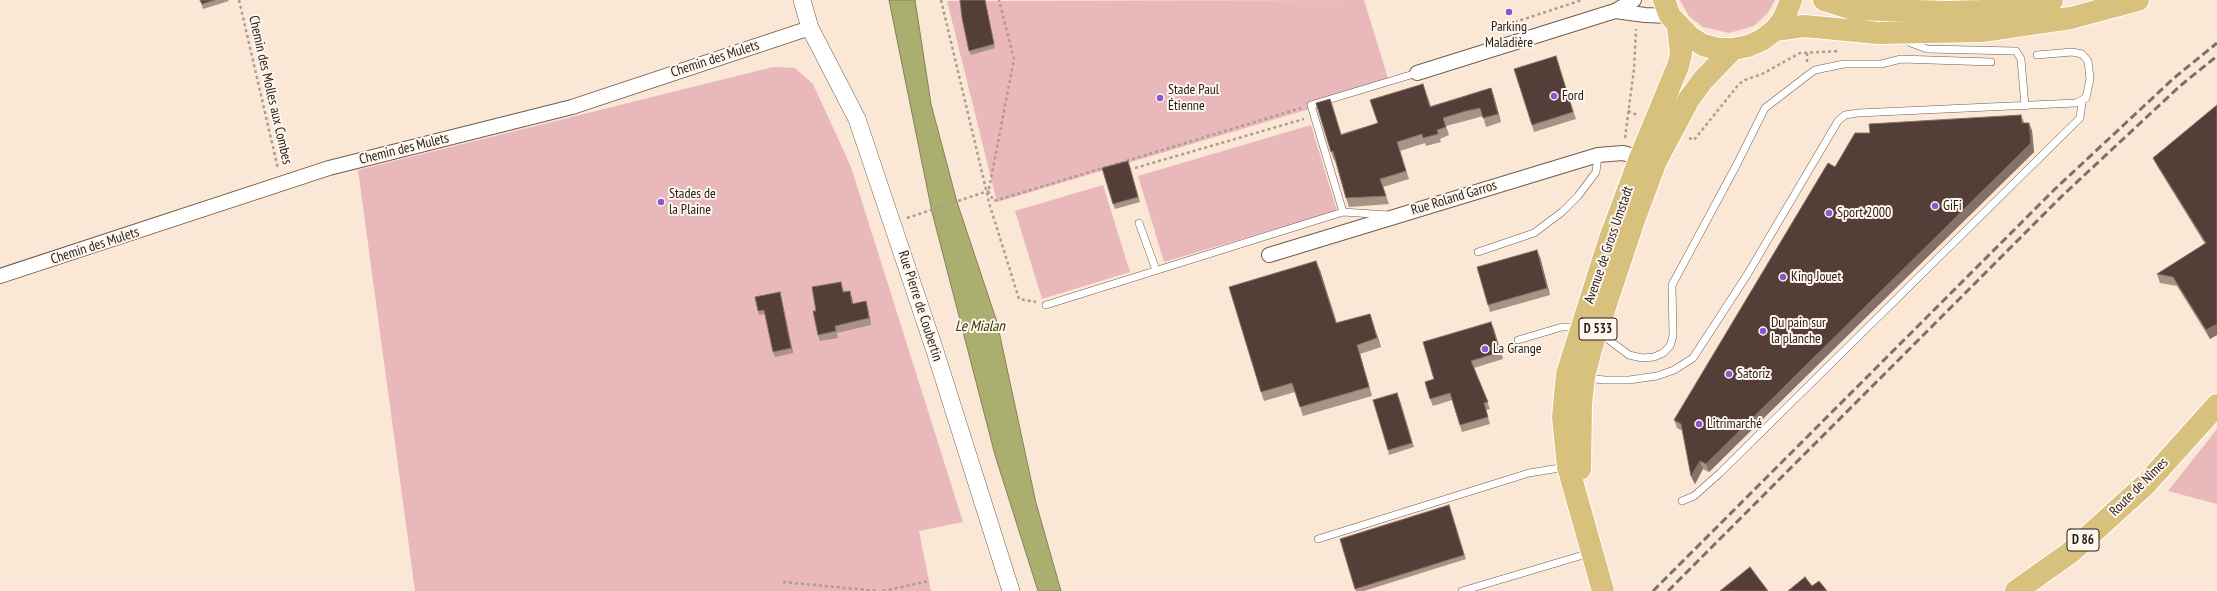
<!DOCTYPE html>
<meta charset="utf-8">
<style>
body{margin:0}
canvas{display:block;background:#fbe7d5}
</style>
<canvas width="2217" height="591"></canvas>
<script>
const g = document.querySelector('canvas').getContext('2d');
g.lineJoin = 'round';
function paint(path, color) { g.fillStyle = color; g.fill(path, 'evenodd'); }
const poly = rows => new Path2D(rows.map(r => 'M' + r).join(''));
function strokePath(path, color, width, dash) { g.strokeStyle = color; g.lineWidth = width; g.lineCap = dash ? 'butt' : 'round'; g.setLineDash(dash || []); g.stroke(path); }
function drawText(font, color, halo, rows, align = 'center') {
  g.font = font + ' "PT Sans Narrow",sans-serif'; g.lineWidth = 4; g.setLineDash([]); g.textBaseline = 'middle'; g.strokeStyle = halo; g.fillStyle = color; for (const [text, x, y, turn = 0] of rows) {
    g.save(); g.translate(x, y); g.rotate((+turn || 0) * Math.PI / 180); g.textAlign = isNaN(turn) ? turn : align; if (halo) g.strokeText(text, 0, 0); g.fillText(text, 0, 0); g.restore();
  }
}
const green = poly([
 [1364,0,1390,85,997,202,947,1],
 [1680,0,1775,0,1767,14,1754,26,1729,33,1703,27,1689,16],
 [773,67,795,68,813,84,851,167,963,522,919,531,931,591,415,591,358,170],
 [1311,125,1337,211,1164,262,1138,176],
 [1103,185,1130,272,1042,299,1015,211],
 [2217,429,2217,504,2168,491]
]);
const water = poly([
 [889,0,915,0,931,104,957,202,997,322,1036,503,1061,591,1038,591,995,455,932,212,889,0]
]);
const path = poly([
 [239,0,278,169],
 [941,0,990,206,1019,299,1036,302],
 [1509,24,1582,0],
 [1807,53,1807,62],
 [1628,111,1637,115],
 [1625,138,1634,69,1636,29],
 [1689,138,1694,140,1739,84,1745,80,1762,74,1800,53,1840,51],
 [1135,168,1304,119],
 [989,189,1014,59,999,0],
 [988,191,994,201,1301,108],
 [907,218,988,191],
 [783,582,878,591],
 [883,591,929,581]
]);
const service = poly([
 [1904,37,1911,43,1927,49,2016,51,2021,59,2025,106],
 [1343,212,1311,105,1417,73],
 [1139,223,1156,270],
 [1478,252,1534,233,1562,212,1578,196,1596,172,1598,155],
 [1046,305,1343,212,1388,215],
 [1603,329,1609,340,1629,355,1642,358,1654,357,1663,353,1670,346,1673,336,1672,285,1736,166,1765,108,1808,75,1815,70,1844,64,1881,64,1901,59,1991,62],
 [1518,340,1562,327,1580,327],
 [1586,378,1605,380,1629,380,1657,376,1674,370,1693,358,1747,275,1838,121,1845,115,1858,113,2076,103,2086,98,2090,79,2088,61,2082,54,2072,52,2037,55],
 [1682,501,1694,496,1720,473,2080,118,2082,102],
 [1318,539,1529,473,1566,467],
 [1462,591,1590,553]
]);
const minor = poly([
 [1615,11,1645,15,1670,16],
 [1417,73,1615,11,1634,0],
 [1269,255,1598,155,1623,153,1640,158],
 [0,276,329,168,572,107,810,28]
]);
const tertiary = poly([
 [802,0,810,28,857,119,935,351,1011,591]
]);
const primary = poly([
 [1664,0,1670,16,1690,37,1703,45,1718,49,1733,49,1748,46,1762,40,1775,30,1784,18,1791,0],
 [1824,0,1853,9,1946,12,1981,11,2052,0],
 [1775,30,1804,26,1878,33,1982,31,2071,18,2138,0],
 [1580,469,1581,404,1584,377,1591,349,1634,220,1656,161,1689,99,1703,80,1733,49],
 [1603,591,1568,467,1563,417,1567,374,1609,241,1640,158,1678,66,1681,54,1678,27],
 [2016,591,2071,552,2146,484,2217,405]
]);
const rail = poly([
 [1653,591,2055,189,2174,78,2217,43],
 [1668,591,2062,196,2180,86,2217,56]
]);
const wall = poly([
 [200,0,228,0,229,1,203,9],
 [960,0,985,0,995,48,971,55,969,51],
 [1558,63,1576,119,1534,132,1532,125],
 [1423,84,1431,106,1491,88,1501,122,1486,127,1483,116,1469,120,1446,126,1449,135,1440,139,1441,142,1426,146,1425,143,1400,151,1409,179,1383,187,1389,204,1349,207,1346,198,1335,160,1334,160,1331,152,1330,99,1341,134,1378,123],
 [2217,105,2217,335,2210,339,2177,286,2160,283,2157,274,2205,244,2157,166,2153,158],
 [2029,123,2032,131,2034,152,1709,472,1703,469,1695,484,1691,476,1683,431,1677,428,1674,420,1835,167,1870,133],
 [1130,166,1140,202,1115,209,1113,204],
 [1540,257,1550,295,1490,312,1488,305],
 [1320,270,1337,323,1370,314,1381,347,1360,354,1372,396,1303,416,1295,392,1264,401,1261,392],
 [843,288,844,292,852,298,853,304,866,301,868,308,871,325,837,333,838,338,820,341,818,335],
 [781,296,793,353,775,357,773,352,765,314,759,315,758,311],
 [1491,322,1503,359,1474,368,1490,409,1486,410,1490,424,1462,432,1452,400,1433,406,1430,399,1434,379],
 [1399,397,1414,447,1389,455,1388,450],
 [1451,510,1466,559,1364,591,1356,591,1355,589]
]);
const shadedWall = poly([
 [1491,88,1494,96,1501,122,1498,114],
 [1330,99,1333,107,1344,143,1341,135],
 [2021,115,2024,123,2022,123],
 [2029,123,2032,131,2034,152,1709,472,1706,464],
 [1537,250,1540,257,1550,295,1547,288],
 [1316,261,1320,270,1339,332,1336,323],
 [850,291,852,298,855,311,852,304],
 [780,292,781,296,793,353,791,348],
 [866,301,868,308,871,325,869,318],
 [1370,314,1381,347,1377,338],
 [1491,322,1494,329,1503,359,1500,352],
 [2217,324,2217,335,2210,339,2206,330],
 [1357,345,1360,354,1372,396,1369,387],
 [1700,461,1703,469,1695,484,1691,476]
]);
const building = poly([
 [200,0,215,0,202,4,200,0],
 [960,0,985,0,994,44,969,51,962,18,960,0],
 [1556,56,1573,112,1532,125,1514,69,1556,56],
 [1423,84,1430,107,1491,88,1498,114,1483,118,1480,108,1466,111,1443,118,1446,127,1437,130,1438,134,1423,138,1422,134,1397,142,1406,171,1380,179,1386,196,1346,198,1333,151,1331,152,1316,103,1330,99,1341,135,1378,123,1370,100,1423,84],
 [2217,105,2217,324,2206,330,2173,277,2157,274,2206,243,2153,158,2217,105],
 [2021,115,2022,123,2029,123,2031,143,1706,464,1700,461,1691,476,1681,424,1674,420,1828,163,1835,167,1855,133,1870,133,1869,124,2021,115],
 [1128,161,1138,197,1113,204,1102,168,1128,161],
 [1537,250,1547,288,1488,305,1477,267,1537,250],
 [1316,261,1336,323,1370,314,1377,338,1357,345,1369,387,1300,407,1292,383,1261,392,1229,287,1316,261],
 [841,282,843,292,850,291,852,304,866,301,869,318,835,326,836,331,818,335,813,311,816,311,812,287,841,282],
 [780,292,791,348,773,352,764,310,758,311,755,297,780,292],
 [1491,322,1500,352,1471,361,1488,402,1484,403,1488,417,1460,425,1450,393,1430,399,1425,382,1434,379,1423,342,1491,322],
 [1397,393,1412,443,1388,450,1373,400,1397,393],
 [1449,505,1464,555,1355,589,1340,539,1449,505],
 [1750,567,1768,591,1720,591,1750,567],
 [1805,577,1812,586,1819,581,1827,591,1788,591,1805,577]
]);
const markers = [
 [1509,12,4,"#8a56ce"],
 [1554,96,4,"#8a56ce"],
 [1160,98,4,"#8a56ce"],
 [661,202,4,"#8a56ce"],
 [1935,206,4,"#8a56ce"],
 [1829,213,4,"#8a56ce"],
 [1783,277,4,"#8a56ce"],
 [1763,331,4,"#8a56ce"],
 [1485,349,4,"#8a56ce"],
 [1729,374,4,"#8a56ce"],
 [1699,424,4,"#8a56ce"]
];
const shields = [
 [1598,329,38],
 [2083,540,32]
];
const shieldNames = [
 ["D 533",1598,329],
 ["D 86",2083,540]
];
const poiNames = [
 ["Parking",1509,27,"center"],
 ["Maladière",1509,43,"center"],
 ["Stade Paul",1168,90],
 ["Étienne",1168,106],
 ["Ford",1562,96],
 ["Stades de",669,194],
 ["la Plaine",669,210],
 ["GiFi",1943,206],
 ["Sport 2000",1837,213],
 ["King Jouet",1791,277],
 ["Du pain sur",1771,323],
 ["la planche",1771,339],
 ["La Grange",1493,349],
 ["Satoriz",1737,374],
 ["Litrimarché",1707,424]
];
const streetNames = [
 ["Chemin des Mulets",715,59,-18],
 ["Chemin des Molles aux Combes",270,90,77],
 ["Chemin des Mulets",404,149,-14],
 ["Rue Roland Garros",1454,198,-17],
 ["Avenue de Gross Umstadt",1609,245,-71],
 ["Chemin des Mulets",95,246,-18],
 ["Rue Pierre de Coubertin",920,306,72],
 ["Route de Nîmes",2139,487,-45]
];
const waterNames = [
 ["Le Mialan",980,327]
];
paint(green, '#e9b8bb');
paint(water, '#aaaf70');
strokePath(water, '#828355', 1);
strokePath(service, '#6e5d4d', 8);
strokePath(minor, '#6e5d4d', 16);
strokePath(tertiary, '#6e5d4d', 18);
strokePath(primary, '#fff', 24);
strokePath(path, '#ac9d8f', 2.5, [3, 3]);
strokePath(service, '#fff', 7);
strokePath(minor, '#fff', 14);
strokePath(tertiary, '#fff', 17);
strokePath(primary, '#d8c07d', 22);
strokePath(rail, '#7d7065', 3, [8, 4]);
paint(wall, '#a89386');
paint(shadedWall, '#867167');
paint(building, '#543f38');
strokePath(building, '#867167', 1);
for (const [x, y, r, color] of markers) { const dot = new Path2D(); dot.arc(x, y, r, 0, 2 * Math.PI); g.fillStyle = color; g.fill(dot); strokePath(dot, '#fff6ef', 1.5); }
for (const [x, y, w] of shields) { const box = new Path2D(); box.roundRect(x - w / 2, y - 11, w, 22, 3); g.fillStyle = '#fff6ef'; g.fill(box); strokePath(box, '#241d16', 1); }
drawText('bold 13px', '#241d16', null, shieldNames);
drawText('14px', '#241d16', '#fff6ef', poiNames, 'left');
drawText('14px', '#241d16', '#fff6ef', streetNames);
drawText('italic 15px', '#353704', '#fff6ef', waterNames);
</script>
